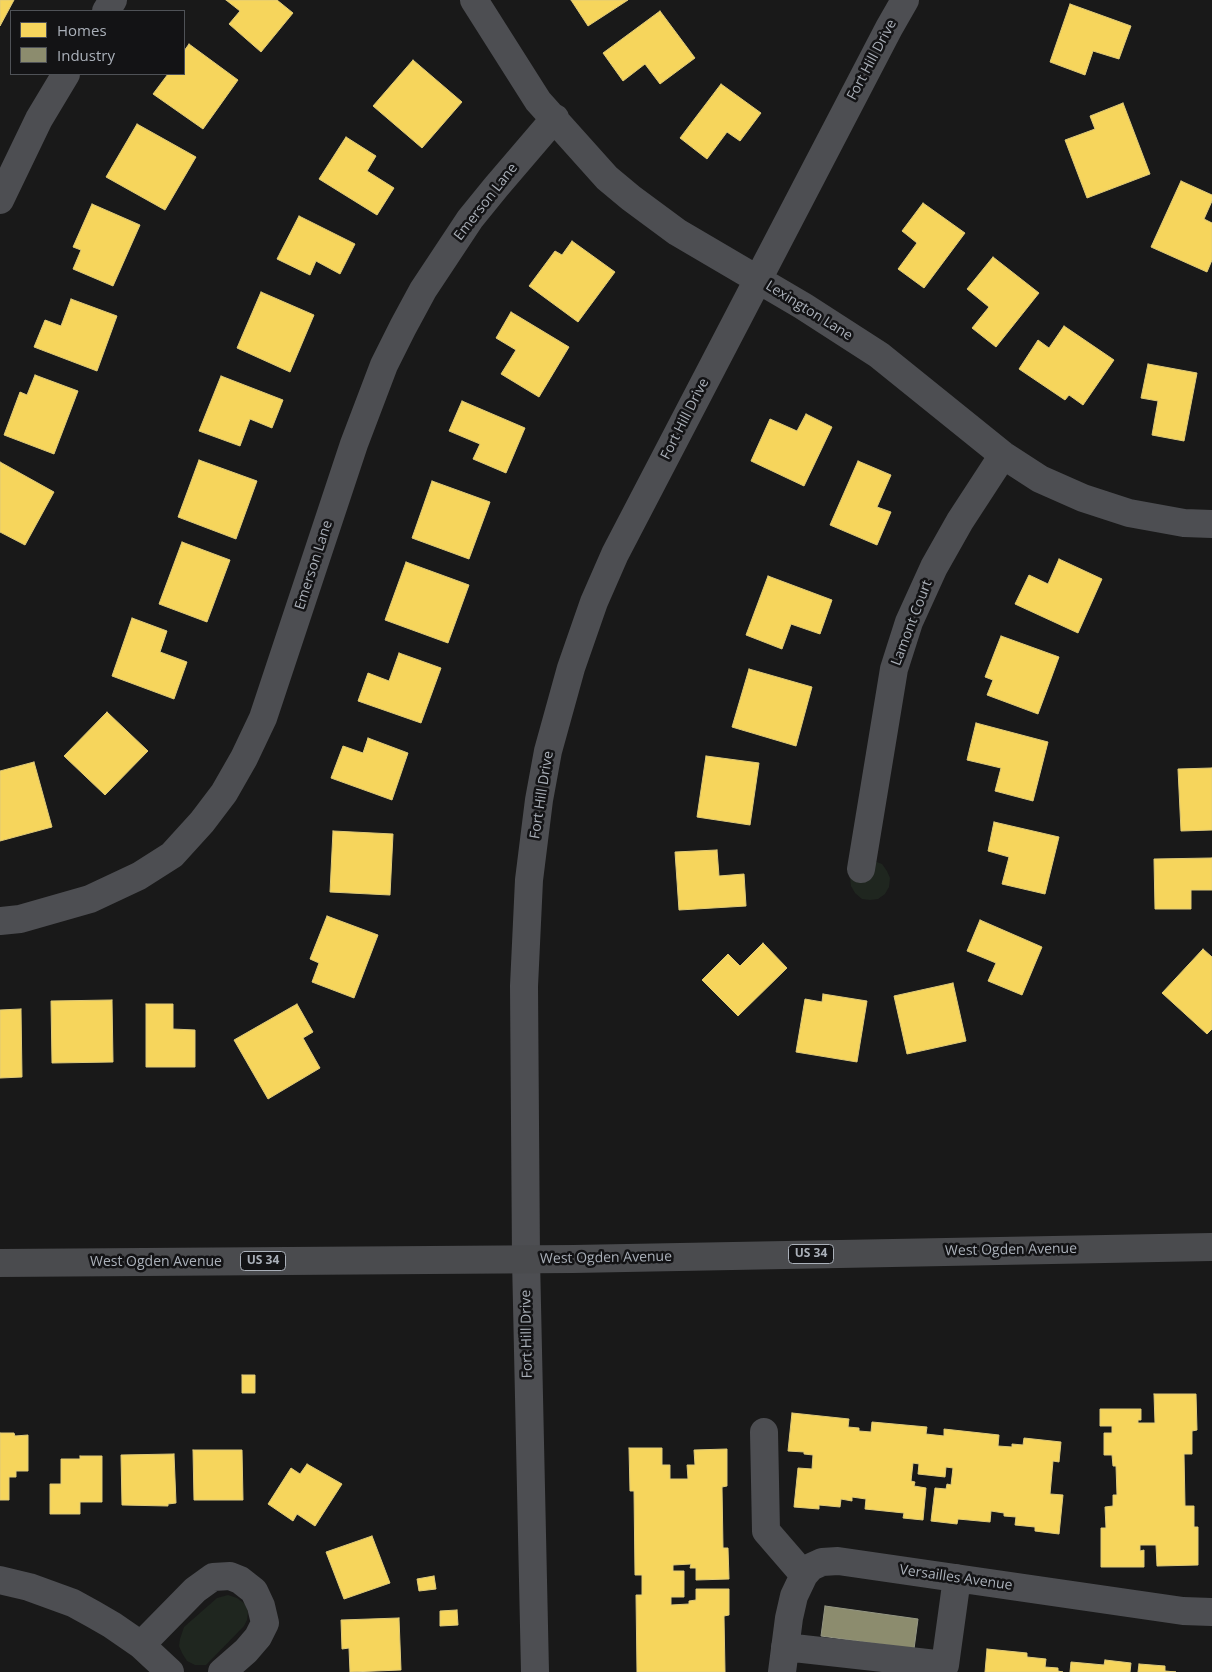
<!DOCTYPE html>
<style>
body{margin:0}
#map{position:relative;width:1212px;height:1672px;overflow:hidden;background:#191919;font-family:"Open Sans",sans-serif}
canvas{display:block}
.legend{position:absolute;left:10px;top:10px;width:175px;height:65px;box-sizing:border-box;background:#131315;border:1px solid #4f5257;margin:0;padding:6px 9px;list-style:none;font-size:15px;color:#aab0b9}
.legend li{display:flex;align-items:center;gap:10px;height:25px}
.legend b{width:25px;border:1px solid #4f5257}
</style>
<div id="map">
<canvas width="1212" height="1672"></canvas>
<ul class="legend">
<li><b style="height:14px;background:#f6d55c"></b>Homes</li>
<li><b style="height:14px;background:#8c8c6e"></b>Industry</li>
</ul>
</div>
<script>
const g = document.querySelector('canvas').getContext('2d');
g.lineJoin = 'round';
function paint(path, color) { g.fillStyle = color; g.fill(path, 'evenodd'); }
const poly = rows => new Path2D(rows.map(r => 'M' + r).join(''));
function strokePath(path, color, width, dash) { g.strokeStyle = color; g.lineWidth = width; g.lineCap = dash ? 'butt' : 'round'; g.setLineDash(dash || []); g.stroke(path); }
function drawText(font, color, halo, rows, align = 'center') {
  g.font = font + ' "Open Sans",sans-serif'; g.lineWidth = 5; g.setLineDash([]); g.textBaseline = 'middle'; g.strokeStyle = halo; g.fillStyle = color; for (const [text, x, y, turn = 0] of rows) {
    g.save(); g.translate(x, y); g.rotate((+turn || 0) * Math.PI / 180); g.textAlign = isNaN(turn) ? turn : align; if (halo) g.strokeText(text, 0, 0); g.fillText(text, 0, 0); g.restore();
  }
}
const green = poly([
 [874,861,882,864,887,871,890,878,889,887,885,894,878,899,870,900,862,899,855,893,851,886,850,878,852,870],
 [228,1595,237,1598,245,1604,248,1612,247,1620,244,1626,206,1665,195,1665,187,1661,182,1653,179,1646,180,1639,184,1627,217,1598]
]);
const homes = poly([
 [0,0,14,0,0,26,0,0],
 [226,0,277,0,293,13,261,52,229,24,240,11,226,0],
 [571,0,628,0,588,26,571,0],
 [1070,4,1131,26,1119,59,1093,51,1085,75,1050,62,1070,4],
 [660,11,695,58,660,84,645,64,623,81,603,53,660,11],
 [189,44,238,80,203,129,153,94,168,74,184,74,184,51,189,44],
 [413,60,462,102,422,148,373,106,413,60],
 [721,84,761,113,740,141,727,132,707,159,680,138,721,84],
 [1123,103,1150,174,1087,198,1065,140,1095,129,1090,116,1123,103],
 [137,124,196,157,165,210,106,177,137,124],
 [346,137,376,156,367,171,394,188,377,215,319,179,346,137],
 [1181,181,1212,195,1212,201,1204,219,1212,223,1212,260,1207,272,1151,247,1181,181],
 [923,203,965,233,924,288,898,269,917,243,902,231,923,203],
 [92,204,140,225,113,286,73,269,81,250,73,247,92,204],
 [299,216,355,244,340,274,316,261,310,275,277,259,299,216],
 [572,241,615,272,578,322,529,286,555,251,562,255,572,241],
 [993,257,1039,293,996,347,972,328,989,307,967,289,993,257],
 [261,292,314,315,290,372,237,348,261,292],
 [71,299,117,316,97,371,34,347,45,320,61,326,71,299],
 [511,312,569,347,539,397,501,374,516,350,496,338,511,312],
 [1064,326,1114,360,1083,405,1069,395,1065,400,1019,369,1038,340,1049,348,1064,326],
 [1148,364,1197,373,1184,441,1152,435,1158,401,1141,398,1148,364],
 [35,375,78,391,54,454,4,435,20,392,27,395,35,375],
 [221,376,283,400,272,428,250,419,240,446,199,431,221,376],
 [462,401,525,428,506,473,473,459,480,444,449,431,462,401],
 [806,414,832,427,804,486,751,461,770,419,797,431,806,414],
 [199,460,257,481,236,539,178,517,199,460],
 [858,461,891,475,877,507,891,512,877,545,830,525,858,461],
 [0,462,54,492,25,545,0,532,0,462],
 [432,481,490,502,469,559,412,538,432,481],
 [182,542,230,560,207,622,159,604,182,542],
 [1059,559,1102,579,1078,633,1015,604,1029,575,1048,584,1059,559],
 [406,562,469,585,448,643,385,620,406,562],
 [768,576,832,600,820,634,791,624,782,649,746,635,768,576],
 [132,618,167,631,160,652,187,662,174,699,112,676,132,618],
 [1001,636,1059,657,1038,714,987,695,993,680,985,677,1001,636],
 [399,653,441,668,421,723,358,701,368,673,389,681,399,653],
 [749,669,812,687,796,746,732,727,749,669],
 [107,712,148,751,105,795,64,756,107,712],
 [976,723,1048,742,1033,801,995,791,1001,768,967,760,976,723],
 [368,738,408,753,392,800,331,778,343,746,363,753,368,738],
 [706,756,759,763,750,825,697,817,706,756],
 [34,762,52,827,0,841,0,771,34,762],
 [1212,768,1212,830,1181,831,1178,769,1212,768],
 [994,822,1059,837,1045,894,1002,884,1009,857,988,851,994,822],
 [333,831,393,834,390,895,330,892,333,831],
 [717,850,719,876,744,874,746,906,679,910,675,852,717,850],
 [1212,858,1212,890,1191,890,1191,909,1155,909,1154,859,1212,858],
 [327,916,378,935,354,998,312,982,319,963,310,959,327,916],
 [980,920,1042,947,1022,995,988,981,996,963,967,951,980,920],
 [763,943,787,968,738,1016,702,980,728,954,740,966,763,943],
 [1203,949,1212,957,1212,1029,1207,1034,1162,993,1203,949],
 [953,983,966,1041,907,1054,894,996,953,983],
 [823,994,867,1001,857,1062,796,1052,805,999,822,1002,823,994],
 [112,1000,113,1062,52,1063,51,1001,112,1000],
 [146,1004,173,1004,173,1029,195,1030,195,1067,146,1067,146,1004],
 [297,1004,313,1032,303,1038,320,1068,268,1099,234,1040,297,1004],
 [21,1009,22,1077,0,1078,0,1010,21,1009],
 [242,1375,255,1375,255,1393,242,1393,242,1375],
 [1154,1394,1196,1394,1197,1430,1192,1431,1192,1454,1184,1454,1185,1506,1194,1506,1194,1527,1198,1527,1198,1565,1157,1566,1156,1545,1140,1545,1140,1551,1144,1550,1144,1567,1101,1567,1101,1528,1106,1528,1105,1507,1113,1506,1113,1495,1117,1495,1116,1466,1113,1466,1112,1455,1104,1455,1104,1433,1112,1433,1112,1426,1100,1426,1100,1409,1141,1409,1141,1420,1138,1420,1138,1423,1155,1423,1154,1394],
 [792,1413,849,1419,848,1427,859,1428,859,1431,871,1432,872,1422,927,1427,926,1434,944,1436,944,1429,999,1435,998,1446,1012,1447,1012,1444,1023,1445,1024,1438,1061,1442,1059,1462,1053,1461,1050,1494,1063,1495,1059,1534,1035,1531,1035,1527,1015,1525,1016,1517,1004,1516,1004,1513,991,1511,990,1522,958,1519,957,1524,931,1521,935,1488,946,1489,947,1484,951,1485,953,1468,946,1467,945,1477,918,1474,919,1464,913,1463,911,1481,915,1482,914,1486,926,1488,923,1520,903,1518,904,1513,865,1509,866,1499,852,1497,852,1501,841,1499,840,1507,819,1505,819,1509,794,1507,798,1468,812,1469,813,1455,804,1454,804,1452,788,1451,792,1413],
 [0,1433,14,1433,15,1436,28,1435,28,1471,16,1471,16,1477,9,1477,9,1500,0,1500,0,1433],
 [629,1448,662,1448,662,1465,670,1465,670,1479,688,1479,687,1465,695,1465,694,1450,727,1449,727,1486,722,1487,723,1548,728,1548,729,1579,696,1580,696,1568,690,1568,691,1564,673,1565,673,1571,684,1571,684,1597,671,1597,671,1605,689,1604,689,1601,696,1600,696,1589,729,1589,729,1615,724,1616,725,1672,637,1672,636,1595,642,1595,642,1575,635,1575,634,1491,630,1491,629,1448],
 [193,1450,242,1450,243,1500,194,1500,193,1450],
 [174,1454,176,1503,168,1504,168,1506,122,1505,121,1455,174,1454],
 [80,1456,102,1456,102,1502,80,1502,80,1514,50,1514,50,1484,61,1484,61,1459,80,1459,80,1456],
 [307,1464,342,1484,315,1526,297,1514,293,1521,268,1504,291,1468,300,1474,307,1464],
 [372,1536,390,1583,344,1599,326,1552,372,1536],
 [434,1576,436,1589,419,1591,417,1579,434,1576],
 [457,1610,458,1625,440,1626,440,1611,457,1610],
 [399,1618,401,1670,350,1672,349,1648,342,1649,341,1620,399,1618],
 [987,1649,1027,1653,1027,1657,1046,1659,1045,1667,1058,1668,1058,1671,1063,1672,985,1672,987,1649],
 [1105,1660,1131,1663,1130,1672,1070,1672,1071,1662,1104,1665,1105,1660],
 [1139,1664,1165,1666,1165,1671,1176,1672,1138,1672,1139,1664]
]);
const industry = poly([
 [825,1606,918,1619,914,1649,821,1636,825,1606]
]);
const minor = poly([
 [474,0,538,101,607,178,631,198,677,232,803,306,879,355,1003,455,1040,479,1083,498,1129,513,1184,523,1212,524],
 [106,11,113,0],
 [0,200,39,119,66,74],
 [861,869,894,669,909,622,934,567,960,521,1003,455],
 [0,921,20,919,90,899,139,876,172,855,202,822,224,793,244,758,263,718,354,444,384,365,403,327,423,290,470,219,496,187,555,118],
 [764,1432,766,1531,804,1575],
 [0,1580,29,1587,73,1603,93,1614,112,1625,141,1645,170,1672],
 [141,1645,195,1590,213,1577,230,1576,240,1580,254,1591,261,1606,265,1623,258,1637,246,1651,222,1672],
 [785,1647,945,1665,957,1578],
 [535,1672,526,1259,524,986,529,880,539,800,548,751,571,668,594,602,615,554,889,28,905,0],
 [782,1672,789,1618,794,1596,804,1575,811,1567,822,1562,838,1561,1183,1611,1212,1612]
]);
const major = poly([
 [0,1263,573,1259,1212,1247]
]);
const shields = [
 [811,1254,45],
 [263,1261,45]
];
const shieldNames = [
 ["US 34",811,1254],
 ["US 34",263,1261]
];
const streetNames = [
 ["Fort Hill Drive",872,60,-62],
 ["Emerson Lane",486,202,-52],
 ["Lexington Lane",809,311,32],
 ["Fort Hill Drive",685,419,-63],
 ["Emerson Lane",314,565,-72],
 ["Lamont Court",912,623,-69],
 ["Fort Hill Drive",542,795,-81],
 ["West Ogden Avenue",1011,1250,-1],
 ["West Ogden Avenue",606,1258,-1],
 ["West Ogden Avenue",156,1262],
 ["Fort Hill Drive",527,1334,-91],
 ["Versailles Avenue",956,1578,8]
];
paint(green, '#1f261f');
paint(homes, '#f6d55c');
strokePath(homes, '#dfca78', 1);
paint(industry, '#8c8c6e');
strokePath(industry, '#959784', 1);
strokePath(minor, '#4d4e52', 28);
strokePath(major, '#4a4b4e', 28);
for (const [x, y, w] of shields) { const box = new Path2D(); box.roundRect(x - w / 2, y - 9.5, w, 19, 4); g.fillStyle = '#131315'; g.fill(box); strokePath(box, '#aab0b9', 1); }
drawText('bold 12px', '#aab0b9', null, shieldNames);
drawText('14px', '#aab0b9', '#131315', streetNames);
</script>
